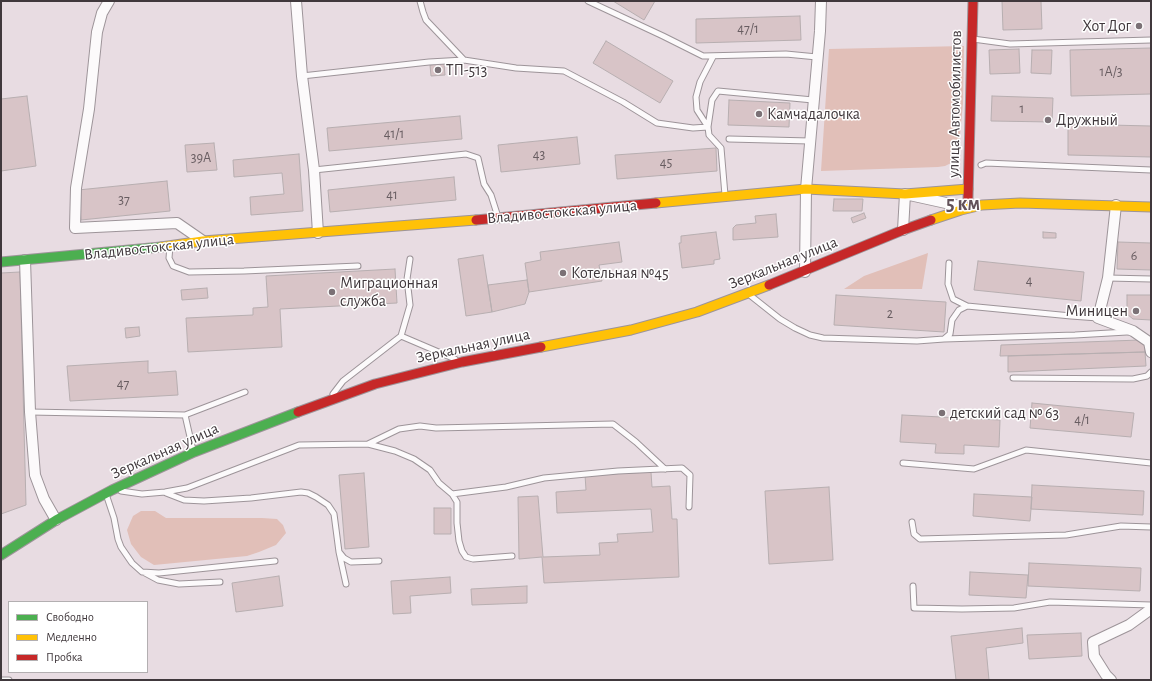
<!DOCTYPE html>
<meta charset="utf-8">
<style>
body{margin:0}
#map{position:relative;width:1152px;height:681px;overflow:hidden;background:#e8dce2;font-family:"Alegreya Sans",sans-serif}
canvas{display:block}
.frame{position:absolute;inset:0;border:2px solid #40383c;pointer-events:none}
.legend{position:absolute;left:8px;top:601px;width:140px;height:72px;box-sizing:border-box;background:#fff;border:1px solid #b3afb1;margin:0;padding:5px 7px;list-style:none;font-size:12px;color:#40383c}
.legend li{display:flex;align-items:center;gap:8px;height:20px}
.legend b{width:20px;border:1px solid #b3afb1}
</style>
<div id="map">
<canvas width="1152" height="681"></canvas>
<div class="frame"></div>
<ul class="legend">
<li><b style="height:5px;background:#4caf50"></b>Свободно</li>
<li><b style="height:5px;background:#ffc107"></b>Медленно</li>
<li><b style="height:5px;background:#c62828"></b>Пробка</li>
</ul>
</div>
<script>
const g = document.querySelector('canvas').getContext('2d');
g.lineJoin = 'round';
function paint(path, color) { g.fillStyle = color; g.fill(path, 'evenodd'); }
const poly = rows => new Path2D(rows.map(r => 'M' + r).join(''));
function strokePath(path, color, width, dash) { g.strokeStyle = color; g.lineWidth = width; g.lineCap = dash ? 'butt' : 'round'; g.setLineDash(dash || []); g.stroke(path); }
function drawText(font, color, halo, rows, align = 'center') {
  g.font = font + ' "Alegreya Sans",sans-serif'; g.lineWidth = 3; g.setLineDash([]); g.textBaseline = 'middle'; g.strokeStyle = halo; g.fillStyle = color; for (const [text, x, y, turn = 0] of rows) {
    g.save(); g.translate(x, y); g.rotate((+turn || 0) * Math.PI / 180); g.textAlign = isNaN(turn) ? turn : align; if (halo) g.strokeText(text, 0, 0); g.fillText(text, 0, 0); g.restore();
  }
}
const green = poly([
 [964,46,963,104,959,144,955,157,951,163,945,166,938,167,821,171,829,49],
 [928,253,922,289,844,289,864,276],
 [141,511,155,511,166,518,262,518,277,519,283,525,286,533,276,545,259,552,247,556,154,565,141,557,131,544,127,530,133,516]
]);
const building = poly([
 [613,1,655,1,644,20,613,1],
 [1002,1,1041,1,1042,29,1003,30,1002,1],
 [800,16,801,40,696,43,696,19,800,16],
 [606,41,673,81,660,103,593,63,606,41],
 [1151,48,1151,94,1071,96,1070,50,1151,48],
 [1019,49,1020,73,990,74,989,50,1019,49],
 [1032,50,1052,50,1051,74,1031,73,1032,50],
 [444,63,445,75,431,76,430,65,444,63],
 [27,96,36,166,1,171,1,99,27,96],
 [992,96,1053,98,1052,122,991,121,992,96],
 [729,100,790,103,789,127,728,125,729,100],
 [460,116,462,139,329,151,327,128,460,116],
 [1068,124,1151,126,1151,157,1068,155,1068,124],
 [577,137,580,164,501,172,498,145,577,137],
 [214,143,217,170,187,172,185,145,214,143],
 [716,148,717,171,617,179,615,155,716,148],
 [299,154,303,211,251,215,250,197,284,194,282,173,234,177,233,160,299,154],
 [454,177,456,200,330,212,328,190,454,177],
 [167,181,170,211,81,220,78,190,167,181],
 [834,199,863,199,862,211,833,211,834,199],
 [864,213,866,218,853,223,851,218,864,213],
 [776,214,778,237,733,240,733,228,736,225,756,223,755,216,776,214],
 [716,232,720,259,714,260,714,264,682,268,679,243,681,243,681,236,716,232],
 [1043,232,1056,233,1056,238,1043,238,1043,232],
 [619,242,622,262,599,265,602,281,529,292,525,263,541,260,540,252,619,242],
 [1118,242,1151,243,1151,270,1117,269,1118,242],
 [483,255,492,312,466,316,458,259,483,255],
 [978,261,1084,272,1081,301,974,290,978,261],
 [395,269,397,303,280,309,282,347,188,352,186,318,253,315,253,308,268,307,266,276,395,269],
 [20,272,26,505,1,514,1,273,20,272],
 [527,280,529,292,525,304,492,312,488,285,527,280],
 [207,288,208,298,182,300,181,290,207,288],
 [836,295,946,302,944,332,834,325,836,295],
 [1127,295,1151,295,1151,320,1133,319,1127,314,1127,295],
 [139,327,140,336,126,338,125,328,139,327],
 [1140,340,1145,346,1145,352,1000,356,1001,345,1140,340],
 [1145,352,1146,366,1008,372,1008,356,1145,352],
 [148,361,148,373,176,371,178,395,70,401,67,366,148,361],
 [1032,403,1134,413,1131,437,1030,428,1032,403],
 [902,415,1000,420,999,447,964,445,964,454,935,453,936,444,900,442,902,415],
 [651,472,652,487,670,486,672,519,677,519,679,577,544,583,542,557,519,559,518,497,538,496,543,557,600,555,599,543,618,542,617,534,653,532,651,509,557,513,556,492,586,490,585,475,651,472],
 [364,473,369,547,345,549,339,475,364,473],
 [1032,485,1144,491,1143,515,1031,509,1032,485],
 [829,487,833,560,769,564,765,491,829,487],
 [974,494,1032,497,1030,521,973,516,974,494],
 [434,508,451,508,451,534,434,534,434,508],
 [1029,563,1141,568,1140,591,1028,586,1029,563],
 [970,572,1028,575,1026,598,969,595,970,572],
 [279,576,283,606,236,612,232,583,279,576],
 [450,577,451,593,410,596,411,613,393,614,391,581,450,577],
 [527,586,527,603,472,605,471,589,527,586],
 [1022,628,1023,643,986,648,989,680,956,680,951,636,1022,628],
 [1081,633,1082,656,1029,659,1027,635,1081,633]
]);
const lane = poly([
 [420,1,423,12,426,20,464,60,516,68,564,71,623,102,657,123,693,128,708,127],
 [588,1,663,36,703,56,786,54,817,57],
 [973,39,1010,44,1151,40],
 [302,76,429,62,464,60],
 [708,127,697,110,696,97,700,82,713,57],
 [729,139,810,141],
 [981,165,986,163,1151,170],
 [314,170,466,154,478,158,484,184,491,195,498,217],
 [725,195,721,148,709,135,708,127,712,100,718,91,813,100],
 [170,246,169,258,173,266,189,272,244,271,358,266],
 [949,263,948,284,953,299,967,306,1071,316,1098,318],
 [1108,278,1151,279],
 [751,296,780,319,795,328,810,335,823,338,917,341,944,339,950,334,952,320,959,310,967,306],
 [401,336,455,359],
 [944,339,1075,335,1127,332],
 [1013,378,1133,379,1147,376,1151,372],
 [333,394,343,381,401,336,410,305,407,279,410,259],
 [30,412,185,415],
 [368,444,399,429,420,426,436,428,613,424,636,442,665,469],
 [193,450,185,415,245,392],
 [903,463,974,469,1026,450,1151,463],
 [121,491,142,494,165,492,187,488,299,445,368,444,395,451,414,459,430,470,439,483,452,494,457,502,457,523,459,541,462,551,466,557,473,559,512,556],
 [166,493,184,500,204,501,251,498,301,492,308,493,316,497,328,505,334,514,339,552,346,584],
 [106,494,114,518,118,539,121,547,132,563,142,572,159,573,275,561],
 [452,494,506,487,544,478,618,471,682,468,690,475,689,507],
 [912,522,914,534,920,539,1066,535,1121,526,1151,527],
 [340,553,344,558,351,562,379,561],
 [145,573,158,580,179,584,220,582],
 [913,586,914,608,962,609,1014,608,1050,602,1151,605],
 [1,680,9,680]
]);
const street = poly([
 [109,1,102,13,97,32,89,109,76,188,75,228,177,223,203,241],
 [296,1,302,76,314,170,318,233],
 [1116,205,1108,278,1098,318,1133,331,1149,342,1151,352],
 [903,230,905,194,964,207],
 [25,260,30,412,35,475,44,499,56,520],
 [805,272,806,189,820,31,821,1],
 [1111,680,1106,675,1094,656,1093,642,1129,625,1151,609]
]);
const fast = poly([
 [1,262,161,247],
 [1,555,56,520,112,490,194,452,298,412]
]);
const slow = poly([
 [656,203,806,189,905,194,968,189],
 [931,220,961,210,982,205,1020,203,1151,207],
 [161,247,203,241,476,220],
 [541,347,631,330,697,312,769,285]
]);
const jam = poly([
 [968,198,973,1],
 [476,220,656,203],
 [769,285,903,230,931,220],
 [298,412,375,384,462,362,541,347]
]);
const markers = [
 [1139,26,4,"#7b7176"],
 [438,70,4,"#7b7176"],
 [759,114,4,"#7b7176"],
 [1048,120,4,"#7b7176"],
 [563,273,4,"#7b7176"],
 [332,292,4,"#7b7176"],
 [1136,311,4,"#7b7176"],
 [942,413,4,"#7b7176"]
];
const numberNames = [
 ["47/1",748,29],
 ["1А/3",1111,72],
 ["1",1022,109],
 ["41/1",394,134],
 ["43",539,155],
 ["39А",201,158],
 ["45",666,163],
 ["41",392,195],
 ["37",124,200],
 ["6",1134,256],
 ["4",1029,281],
 ["2",890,314],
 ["47",123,384],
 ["4/1",1082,420]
];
const poiNames = [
 ["Хот Дог",1131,26,"right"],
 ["ТП-513",446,70],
 ["Камчадалочка",767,114],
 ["Дружный",1056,120],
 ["Котельная №45",571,273],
 ["Миграционная",340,283],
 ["служба",340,301],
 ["Миницен",1128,311,"right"],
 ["детский сад № 63",950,413]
];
const streetNames = [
 ["улица Автомобилистов",955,104,-89],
 ["Владивостокская улица",562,212,-5],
 ["Владивостокская улица",159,247,-6],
 ["Зеркальная улица",783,263,-22],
 ["Зеркальная улица",473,346,-12],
 ["Зеркальная улица",165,451,-24]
];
const districtNames = [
 ["5 км",963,204]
];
paint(green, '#e1bfb8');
paint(building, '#d8c4c7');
strokePath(building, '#b7aeb0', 1);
strokePath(lane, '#9d9499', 7);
strokePath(street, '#9d9499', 12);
strokePath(fast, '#9d9499', 11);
strokePath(slow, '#9d9499', 11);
strokePath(jam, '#9d9499', 11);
strokePath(lane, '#fcfafb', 5);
strokePath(street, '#fcfafb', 10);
strokePath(fast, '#4caf50', 9);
strokePath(slow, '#ffc107', 9);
strokePath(jam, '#c62828', 9);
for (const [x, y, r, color] of markers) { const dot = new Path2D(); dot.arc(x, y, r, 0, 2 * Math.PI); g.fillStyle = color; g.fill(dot); strokePath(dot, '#fff', 1.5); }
drawText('14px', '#685d61', null, numberNames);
drawText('16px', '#40383c', '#fff', poiNames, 'left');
drawText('16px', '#40383c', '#fff', streetNames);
drawText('bold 20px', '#63525a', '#fff', districtNames);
</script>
